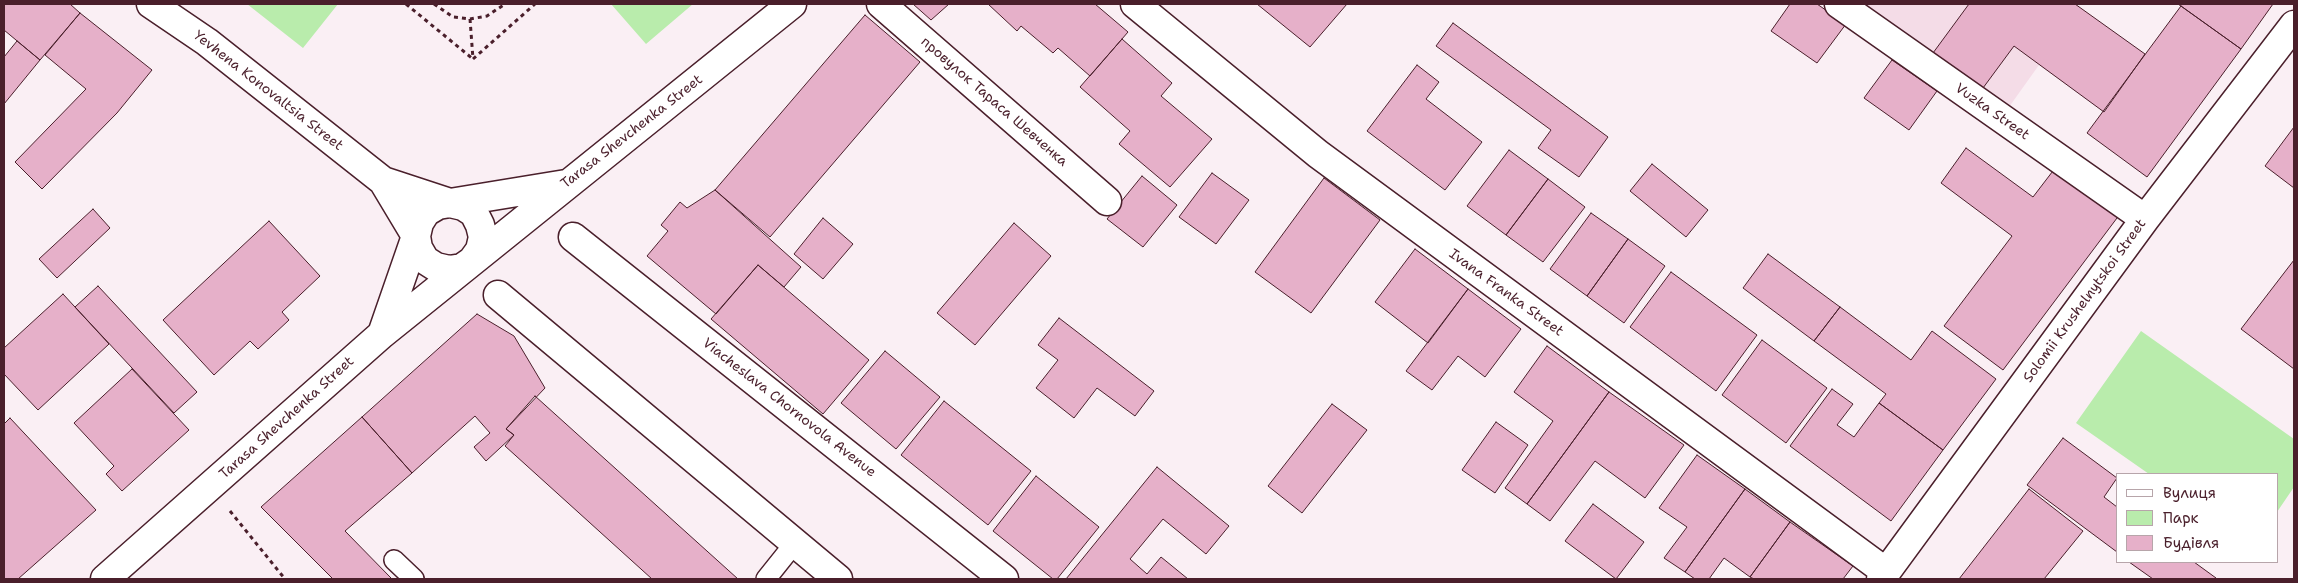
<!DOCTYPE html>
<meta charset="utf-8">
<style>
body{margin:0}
#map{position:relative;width:2298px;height:583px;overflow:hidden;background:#faeff4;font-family:"Shantell Sans",sans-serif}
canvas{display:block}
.frame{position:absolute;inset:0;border:5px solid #4a1f2b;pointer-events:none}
.legend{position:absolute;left:2116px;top:473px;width:162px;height:90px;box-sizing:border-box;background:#fff;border:1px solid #b7a5aa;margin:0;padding:6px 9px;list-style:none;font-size:15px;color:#4a1f2b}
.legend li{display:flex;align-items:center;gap:10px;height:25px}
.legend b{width:25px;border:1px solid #b7a5aa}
</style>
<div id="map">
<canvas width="2298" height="583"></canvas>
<div class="frame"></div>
<ul class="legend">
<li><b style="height:6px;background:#fff"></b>Вулиця</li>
<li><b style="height:14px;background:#b9ecac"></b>Парк</li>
<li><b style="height:14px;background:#e6b0c9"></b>Будівля</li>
</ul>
</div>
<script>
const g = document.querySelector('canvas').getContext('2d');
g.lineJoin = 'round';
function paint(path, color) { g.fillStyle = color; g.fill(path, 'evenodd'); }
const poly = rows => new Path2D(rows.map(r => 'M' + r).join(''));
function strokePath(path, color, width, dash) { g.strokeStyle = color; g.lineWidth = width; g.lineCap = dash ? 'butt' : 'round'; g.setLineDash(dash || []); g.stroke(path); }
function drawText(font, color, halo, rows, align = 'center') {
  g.font = font + ' "Shantell Sans",sans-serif'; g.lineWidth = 5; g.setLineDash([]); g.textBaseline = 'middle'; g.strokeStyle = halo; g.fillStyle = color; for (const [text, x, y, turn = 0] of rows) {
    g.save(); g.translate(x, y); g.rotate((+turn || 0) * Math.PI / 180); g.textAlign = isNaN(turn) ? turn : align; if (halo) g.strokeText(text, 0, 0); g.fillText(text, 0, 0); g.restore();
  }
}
const built = poly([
 [1864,4,2075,4,2145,54,2104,112,2039,65,2009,107]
]);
const green = poly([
 [247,4,338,4,303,48],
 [611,4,693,4,646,44],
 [2141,331,2294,439,2294,487,2277,512,2277,474,2149,474,2076,423]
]);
const building = poly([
 [4,4,70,4,80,13,40,60,4,30,4,4],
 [913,4,949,4,931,20,913,4],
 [988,4,1095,4,1128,32,1090,76,1058,48,1053,53,1021,26,1017,31,988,4],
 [1257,4,1347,4,1310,47,1257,4],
 [1790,4,1817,4,1846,24,1817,63,1771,31,1790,4],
 [1969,4,2075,4,2145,54,2104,112,2014,46,1983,88,1933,53,1969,4],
 [2178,4,2273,4,2241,49,2178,4],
 [2181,6,2241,49,2147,177,2087,133,2181,6],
 [80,13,152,70,117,113,42,189,15,162,86,89,45,55,80,13],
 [865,15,920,62,770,237,715,190,865,15],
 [1453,23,1608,137,1579,177,1538,148,1551,130,1436,46,1453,23],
 [1122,39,1172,83,1161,96,1212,139,1170,187,1119,144,1130,131,1080,87,1122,39],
 [17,41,40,60,4,104,4,57,17,41],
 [1892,60,1937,91,1909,130,1864,98,1892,60],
 [1417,65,1439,82,1426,99,1482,142,1445,190,1367,131,1417,65],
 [2294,127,2294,188,2265,166,2294,127],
 [1966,148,2033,197,2059,163,2123,210,2003,370,1944,326,2012,236,1941,183,1966,148],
 [1509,150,1548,179,1506,235,1467,206,1509,150],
 [1652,164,1708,210,1686,237,1630,191,1652,164],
 [1212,173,1249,200,1216,244,1179,217,1212,173],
 [1142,176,1177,205,1143,247,1107,219,1142,176],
 [1324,178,1380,220,1311,313,1255,272,1324,178],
 [1548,179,1585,207,1543,262,1506,235,1548,179],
 [715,190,801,267,784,287,758,265,716,314,647,256,668,231,661,225,680,202,687,208,715,190],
 [93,209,110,228,57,278,39,259,93,209],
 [1591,213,1628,239,1587,296,1550,269,1591,213],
 [823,218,853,244,823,279,794,254,823,218],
 [269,221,320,276,282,312,289,320,258,349,250,341,214,375,163,320,269,221],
 [1014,223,1051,256,975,345,937,313,1014,223],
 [1628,239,1665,266,1624,323,1587,296,1628,239],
 [1415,249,1468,289,1428,343,1375,302,1415,249],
 [1768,254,1840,307,1814,341,1743,288,1768,254],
 [2294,260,2294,369,2241,329,2294,260],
 [758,265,869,360,823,414,711,319,758,265],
 [1671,272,1757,335,1716,391,1630,327,1671,272],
 [98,286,197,392,174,413,75,307,98,286],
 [1468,289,1521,329,1485,377,1458,356,1432,390,1406,371,1468,289],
 [63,294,109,344,38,410,4,374,4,348,63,294],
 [1840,307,1911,360,1932,331,1996,379,1943,450,1879,403,1886,394,1814,341,1840,307],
 [477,314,514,336,545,388,506,429,514,435,486,461,474,447,490,433,475,416,412,473,362,417,477,314],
 [1059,318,1154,391,1135,416,1097,388,1074,418,1036,388,1058,360,1038,345,1059,318],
 [1762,340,1827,388,1786,443,1722,395,1762,340],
 [1547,346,1609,392,1527,504,1505,488,1553,421,1514,392,1547,346],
 [885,351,940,397,896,449,841,403,885,351],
 [132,369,189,430,122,491,106,474,114,466,74,423,132,369],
 [1832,389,1853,404,1837,425,1854,437,1879,403,1943,450,1891,521,1790,446,1832,389],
 [1609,392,1684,445,1645,498,1595,461,1550,521,1527,504,1609,392],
 [535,396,738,579,652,579,505,446,514,435,506,429,535,396],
 [944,401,1031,471,988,525,901,455,944,401],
 [1332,404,1367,430,1302,513,1268,486,1332,404],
 [362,417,412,473,345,531,391,578,390,579,333,579,261,507,362,417],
 [10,418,96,510,18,579,4,579,4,424,10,418],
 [1496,422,1528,445,1495,493,1462,470,1496,422],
 [2063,438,2117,478,2104,497,2117,507,2117,552,2027,485,2063,438],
 [1697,455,1745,489,1685,572,1664,558,1687,527,1659,508,1697,455],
 [1157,467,1229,526,1206,554,1163,519,1130,559,1147,574,1161,557,1188,579,1066,579,1157,467],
 [1036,476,1099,527,1057,579,1053,579,993,531,1036,476],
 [1745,489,1790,522,1750,577,1724,558,1709,579,1695,579,1685,572,1745,489],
 [2029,489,2083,531,2044,579,1959,579,2029,489],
 [1593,504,1644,542,1616,579,1565,541,1593,504],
 [1790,522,1853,566,1843,579,1754,579,1750,577,1790,522],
 [2129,562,2194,562,2216,578,2214,579,2153,579,2129,562]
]);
const path = poly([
 [406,4,473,59],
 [434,4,453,17,470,19,487,16,505,4],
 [470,19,473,59],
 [473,59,535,4],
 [230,511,285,579]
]);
const service = poly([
 [394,560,414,579],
 [766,579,794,544]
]);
const minor = poly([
 [881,4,1107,201],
 [1135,4,1318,154,1886,572],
 [1839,4,2145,219],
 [573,237,1004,579],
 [498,295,838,579],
 [1881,579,2145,219,2294,25]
]);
const secondary = poly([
 [151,4,207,42,383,181,450,203,463,206,474,213,480,225,483,237,480,250,472,261,462,268,449,270,436,267,425,260,418,248,416,236,419,223,426,212,438,205,450,203,566,184],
 [383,181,416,236],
 [382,334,416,236],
 [105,579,382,334,792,4]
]);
const streetNames = [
 ["Yevhena Konovaltsia Street",268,91,38],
 ["провулок Тараса Шевченка",994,102,41],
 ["Vuzka Street",1992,112,35],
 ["Tarasa Shevchenka Street",632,132,-38],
 ["Ivana Franka Street",1506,293,36],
 ["Solomii Krushelnytskoi Street",2085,301,-54],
 ["Viacheslava Chornovola Avenue",789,408,38],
 ["Tarasa Shevchenka Street",287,418,-42]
];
paint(built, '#f4dce7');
paint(green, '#b9ecac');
paint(building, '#e6b0c9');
strokePath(building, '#4a1f2b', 1);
strokePath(service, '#4a1f2b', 22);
strokePath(minor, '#4a1f2b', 31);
strokePath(secondary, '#4a1f2b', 31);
strokePath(path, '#4a1f2b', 3, [4, 4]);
strokePath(service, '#fff', 19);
strokePath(minor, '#fff', 28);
strokePath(secondary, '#fff', 28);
drawText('14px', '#4a1f2b', '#fff', streetNames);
</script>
